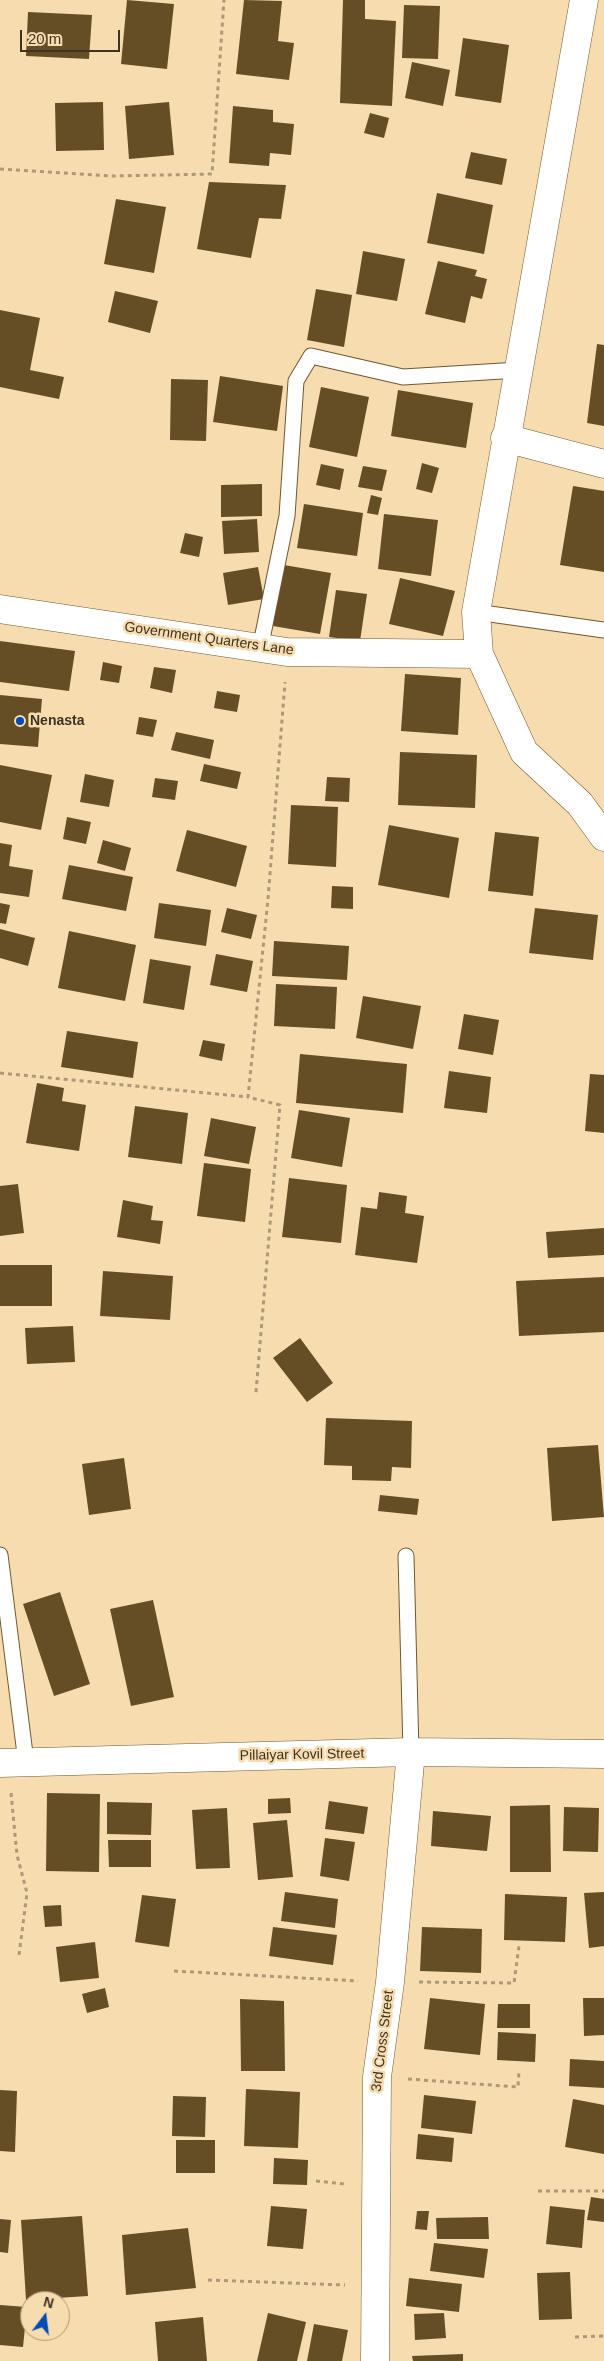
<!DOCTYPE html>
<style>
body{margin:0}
#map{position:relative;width:604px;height:2361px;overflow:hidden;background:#f7dcaf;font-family:Arial,sans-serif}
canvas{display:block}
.north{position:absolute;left:20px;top:2291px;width:50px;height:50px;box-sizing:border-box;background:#f7dcaf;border:1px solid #ad9876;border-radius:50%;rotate:15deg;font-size:14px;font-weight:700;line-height:20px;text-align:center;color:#3e3321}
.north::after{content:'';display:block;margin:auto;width:18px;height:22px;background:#004db7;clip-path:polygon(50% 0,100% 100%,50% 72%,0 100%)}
.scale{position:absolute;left:20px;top:30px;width:100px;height:22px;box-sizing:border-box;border:2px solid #3e3321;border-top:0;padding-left:6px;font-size:15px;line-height:18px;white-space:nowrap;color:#3e3321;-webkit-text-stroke:4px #f7dcaf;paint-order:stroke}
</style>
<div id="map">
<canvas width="604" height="2361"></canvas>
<div class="north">N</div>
<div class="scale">20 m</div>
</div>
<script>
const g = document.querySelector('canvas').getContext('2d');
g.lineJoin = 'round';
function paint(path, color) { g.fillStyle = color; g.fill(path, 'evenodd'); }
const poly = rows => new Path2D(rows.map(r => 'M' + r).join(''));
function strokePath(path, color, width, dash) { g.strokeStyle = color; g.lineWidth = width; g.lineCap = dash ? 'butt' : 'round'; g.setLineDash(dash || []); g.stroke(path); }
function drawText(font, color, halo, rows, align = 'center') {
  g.font = font + ' Arial,sans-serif'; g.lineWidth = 5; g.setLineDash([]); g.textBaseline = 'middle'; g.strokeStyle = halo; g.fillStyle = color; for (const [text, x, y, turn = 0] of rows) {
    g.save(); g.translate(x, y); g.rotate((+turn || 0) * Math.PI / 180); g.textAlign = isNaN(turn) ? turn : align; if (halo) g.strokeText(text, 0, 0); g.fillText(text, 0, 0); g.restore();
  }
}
const building = poly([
 [127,0,174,4,167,69,121,64],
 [244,0,282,1,278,41,294,43,289,80,236,74],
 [343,0,365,0,365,19,396,21,392,106,340,103],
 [404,5,440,6,438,59,402,58],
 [28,12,92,15,89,59,26,56],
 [463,38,509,45,501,103,455,96],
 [412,62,450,70,443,106,405,98],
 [103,102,104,150,56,151,55,103],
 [169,102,174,155,129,159,125,106],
 [233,106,273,110,273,122,294,124,291,155,270,153,269,166,229,163],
 [370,113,389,118,384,138,364,133],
 [471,152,507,159,502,185,465,178],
 [209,182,286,185,281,219,259,218,251,258,197,249],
 [437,193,493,205,484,254,427,243],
 [116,199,166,207,154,273,104,264],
 [363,251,405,259,397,301,356,294],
 [438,261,477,270,475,276,487,279,482,299,471,296,465,323,425,314],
 [316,289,352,295,344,347,307,340],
 [115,291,158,301,150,333,108,322],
 [0,310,40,318,30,370,64,377,59,399,0,387],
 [597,344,604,345,604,426,587,423],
 [220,376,283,386,277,431,213,422],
 [171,379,208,380,206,441,170,440],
 [321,387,369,397,357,457,309,447],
 [398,390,473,403,466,448,391,436],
 [422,463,439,468,432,493,416,489],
 [321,464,344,469,340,490,316,485],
 [363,466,387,470,382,491,358,487],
 [262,484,262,516,221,517,221,485],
 [573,486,604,491,604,572,560,565],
 [371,495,382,498,378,515,367,513],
 [304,504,363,513,357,556,297,548],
 [384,514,438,520,431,576,378,569],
 [257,519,259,552,224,554,222,521],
 [185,533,203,537,199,557,180,553],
 [284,565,331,573,320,634,273,626],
 [258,567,264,599,228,605,223,573],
 [400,578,455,591,443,636,389,624],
 [336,590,367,594,360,641,329,637],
 [0,641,75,651,69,691,0,682],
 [103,662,122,666,119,683,100,680],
 [154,667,176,670,172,693,150,688],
 [405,674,461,678,458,735,401,731],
 [217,691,240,695,237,712,214,708],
 [0,695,42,699,38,747,0,744],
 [139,717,157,720,153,737,136,734],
 [176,732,214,740,210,759,171,750],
 [400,752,477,755,475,808,398,805],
 [204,764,241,772,237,789,200,781],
 [0,765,52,775,41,830,0,822],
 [85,774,114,780,109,807,80,802],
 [327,777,350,778,349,802,325,801],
 [155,778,178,781,175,800,152,797],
 [291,805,338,807,336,867,288,864],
 [67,817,91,822,86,844,63,839],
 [389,825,459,838,449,898,378,885],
 [187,830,247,846,236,887,176,871],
 [495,832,539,837,533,896,488,891],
 [103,840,131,848,125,871,97,863],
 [0,843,12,845,9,866,33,870,29,897,0,893],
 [69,865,133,877,126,911,62,899],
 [332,886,353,887,353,909,331,908],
 [0,903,10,905,6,924,0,923],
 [159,903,211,910,206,946,154,938],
 [227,908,257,915,251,939,221,932],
 [535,908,598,915,593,960,529,953],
 [0,929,35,938,28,966,0,958],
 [69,931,136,945,125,1001,58,988],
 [274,941,349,946,347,980,272,976],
 [216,954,253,961,247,992,210,985],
 [150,959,191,966,184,1010,143,1003],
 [276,984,337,987,335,1029,274,1026],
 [363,996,421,1006,413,1049,356,1038],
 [464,1014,499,1020,493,1055,458,1049],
 [67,1031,138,1042,133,1078,61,1067],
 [203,1040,225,1044,222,1061,199,1056],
 [300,1054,407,1064,403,1113,296,1103],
 [449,1071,491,1077,487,1113,444,1108],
 [590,1074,604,1075,604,1133,585,1131],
 [37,1083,64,1088,62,1101,86,1105,79,1151,26,1143],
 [135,1106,188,1113,182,1164,128,1157],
 [299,1110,350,1118,342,1167,291,1158],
 [211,1118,256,1127,249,1164,204,1156],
 [204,1163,251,1169,245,1222,197,1216],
 [289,1178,347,1185,341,1243,282,1237],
 [18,1184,24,1233,0,1236,0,1186],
 [379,1192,407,1196,405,1213,424,1216,417,1263,355,1255,361,1207,377,1209],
 [123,1200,153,1206,151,1220,163,1221,160,1244,117,1237],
 [604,1228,604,1255,548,1258,546,1232],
 [0,1265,52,1265,52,1306,0,1306],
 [103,1271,173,1276,170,1320,100,1316],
 [604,1277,604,1332,519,1336,516,1281],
 [73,1326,75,1362,27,1364,25,1328],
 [300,1338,333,1383,307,1402,273,1358],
 [326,1418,412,1421,411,1468,392,1467,391,1481,352,1480,352,1466,324,1465],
 [598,1445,604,1517,552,1521,547,1448],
 [124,1458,131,1509,89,1515,82,1464],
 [380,1495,419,1499,417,1515,378,1511],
 [60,1592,90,1684,54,1696,23,1604],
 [153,1600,174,1697,131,1706,110,1609],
 [47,1793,100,1794,99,1872,46,1871],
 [290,1798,291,1813,268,1814,268,1799],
 [329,1801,368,1807,364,1834,325,1829],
 [107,1802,152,1803,151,1835,107,1834],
 [550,1805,551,1872,510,1872,510,1806],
 [564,1807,599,1808,598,1852,563,1851],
 [227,1808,230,1868,196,1869,192,1810],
 [433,1811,491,1816,487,1851,431,1846],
 [287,1820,293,1877,258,1880,253,1823],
 [325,1838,355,1842,349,1881,320,1876],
 [108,1840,151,1840,151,1867,109,1867],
 [285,1892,338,1899,335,1928,281,1921],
 [604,1892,604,1946,589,1948,584,1893],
 [505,1894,567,1897,565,1942,504,1940],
 [142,1895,176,1899,169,1947,135,1942],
 [61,1905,62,1926,45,1927,43,1906],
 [273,1927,337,1935,333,1965,269,1956],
 [422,1927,482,1929,481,1973,420,1971],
 [95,1942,99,1978,60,1982,56,1947],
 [105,1988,109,2007,87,2013,82,1994],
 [430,1998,485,2004,480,2055,424,2049],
 [583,1998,604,1998,604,2035,584,2036],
 [240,1999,284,2001,285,2071,241,2071],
 [498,2004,530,2004,530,2028,497,2028],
 [498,2032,536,2034,535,2062,497,2060],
 [570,2059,604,2061,604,2088,569,2086],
 [246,2089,300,2092,298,2148,244,2146],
 [0,2090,17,2091,15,2152,0,2151],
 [424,2095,476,2101,472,2134,421,2128],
 [173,2096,206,2097,205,2137,172,2136],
 [573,2099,604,2105,604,2154,565,2147],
 [418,2134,454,2138,452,2162,416,2159],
 [176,2140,215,2140,215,2173,176,2173],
 [274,2158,308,2160,307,2185,273,2184],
 [591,2197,604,2199,604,2222,587,2220],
 [271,2206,307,2209,303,2249,267,2246],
 [550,2206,585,2210,582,2248,546,2244],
 [417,2211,429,2211,427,2230,415,2229],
 [82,2216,88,2296,26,2300,21,2220],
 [488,2217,489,2239,437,2239,436,2218],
 [0,2219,11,2220,8,2253,0,2252],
 [188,2228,196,2288,126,2295,122,2235],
 [434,2243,488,2249,484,2278,430,2271],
 [570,2272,572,2319,539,2320,537,2273],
 [409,2278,462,2284,459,2312,406,2306],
 [0,2305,27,2307,23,2347,0,2345],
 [268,2313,306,2322,297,2361,257,2361],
 [444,2313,446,2338,415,2340,414,2314],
 [203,2317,207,2361,158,2361,155,2322],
 [314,2324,348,2330,342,2361,307,2361],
 [463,2354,463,2361,413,2361,412,2356]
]);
const path = poly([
 [0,169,112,176,212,174,224,0],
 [0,1073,248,1097],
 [256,1392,280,1105,248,1097,268,899,285,682],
 [11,1793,17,1855,27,1893,19,1955],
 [174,1971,358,1981],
 [419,1982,514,1983,519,1946],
 [408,2079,518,2087,519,2070],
 [316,2181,345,2184],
 [538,2191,604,2191],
 [208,2280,345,2285],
 [575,2337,604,2336]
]);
const service = poly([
 [476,612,604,630],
 [260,649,287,516,296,381,311,356,403,377,519,370],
 [0,1555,26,1762],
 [406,1556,411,1752]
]);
const minor = poly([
 [584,0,476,612,479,654,524,752,580,804,604,837],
 [505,438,604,464],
 [0,609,287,652,479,654],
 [0,1763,411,1752,604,1754],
 [375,2361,377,2077,390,1982,411,1752]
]);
const markers = [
 [20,721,5,"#004db7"]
];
const streetNames = [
 ["Government Quarters Lane",209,639,8],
 ["Pillaiyar Kovil Street",302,1755,-1],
 ["3rd Cross Street",383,2041,-83]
];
const poiNames = [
 ["Nenasta",30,721]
];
paint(building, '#654e25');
strokePath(service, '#70582f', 17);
strokePath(minor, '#70582f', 29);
strokePath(path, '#ae9977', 3, [4, 4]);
strokePath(service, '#fff', 15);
strokePath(minor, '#fff', 28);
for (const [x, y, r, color] of markers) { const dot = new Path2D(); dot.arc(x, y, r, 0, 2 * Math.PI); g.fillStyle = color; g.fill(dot); strokePath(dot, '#f7dcaf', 2); }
drawText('14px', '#3e3321', '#f7dcaf', streetNames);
drawText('bold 14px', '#3e3321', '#f7dcaf', poiNames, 'left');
</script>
